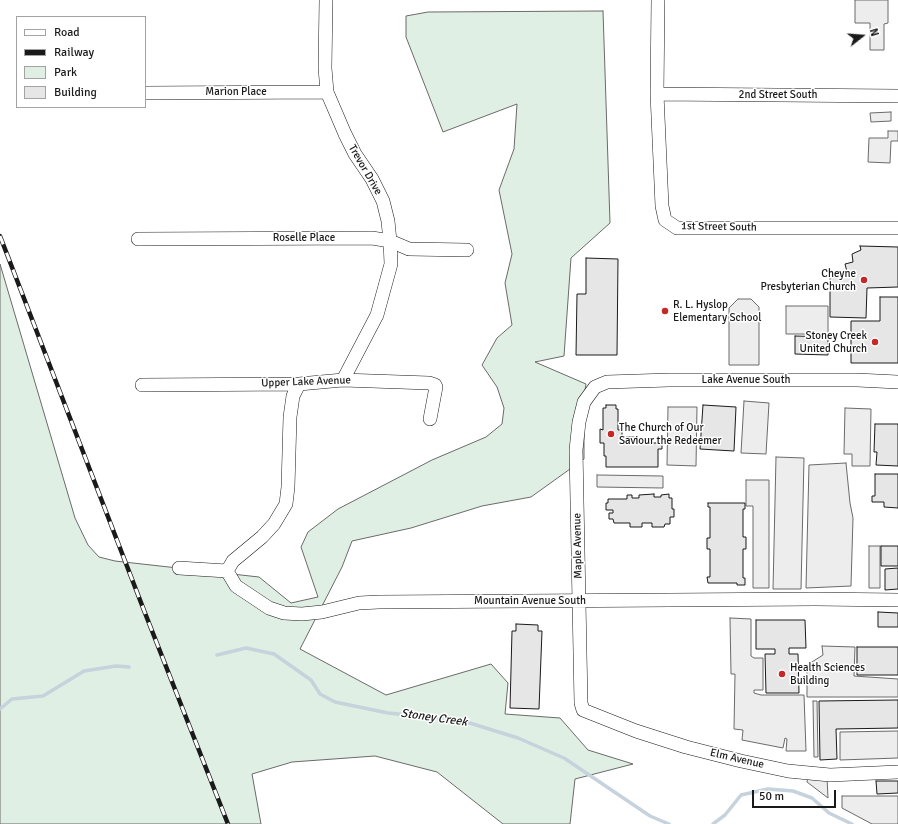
<!DOCTYPE html>
<style>
body{margin:0}
#map{position:relative;width:898px;height:824px;overflow:hidden;background:#fff;font-family:Signika,sans-serif}
canvas{display:block}
.legend{position:absolute;left:16px;top:16px;width:130px;height:92px;box-sizing:border-box;background:#fff;border:1px solid #a3a3a3;margin:0;padding:5px 7px;list-style:none;font-size:12px;color:#1a1a1a}
.legend li{display:flex;align-items:center;gap:8px;height:20px}
.legend b{width:20px;border:1px solid #a3a3a3}
.north{position:absolute;left:842px;top:16px;width:40px;height:40px;-webkit-text-stroke:3px #fff;paint-order:stroke;rotate:73deg;font-size:11px;font-weight:700;line-height:16px;text-align:center;color:#1a1a1a}
.north::after{content:'';display:block;margin:auto;width:14px;height:18px;background:#1a1a1a;clip-path:polygon(50% 0,100% 100%,50% 72%,0 100%)}
.scale{position:absolute;left:752px;top:790px;width:84px;height:18px;box-sizing:border-box;border:2px solid #1a1a1a;border-top:0;padding-left:5px;font-size:12px;line-height:14px;white-space:nowrap;color:#1a1a1a;-webkit-text-stroke:3px #fff;paint-order:stroke}
</style>
<div id="map">
<canvas width="898" height="824"></canvas>
<ul class="legend">
<li><b style="height:5px;background:#fff"></b>Road</li>
<li><b style="height:5px;background:#1a1a1a"></b>Railway</li>
<li><b style="height:11px;background:#e0efe3"></b>Park</li>
<li><b style="height:11px;background:#e6e6e6"></b>Building</li>
</ul>
<div class="north">N</div>
<div class="scale">50 m</div>
</div>
<script>
const g = document.querySelector('canvas').getContext('2d');
g.lineJoin = 'round';
function paint(path, color) { g.fillStyle = color; g.fill(path, 'evenodd'); }
const poly = rows => new Path2D(rows.map(r => 'M' + r).join(''));
function strokePath(path, color, width, dash) { g.strokeStyle = color; g.lineWidth = width; g.lineCap = dash ? 'butt' : 'round'; g.setLineDash(dash || []); g.stroke(path); }
function drawText(font, color, halo, rows, align = 'center') {
  g.font = font + ' Signika,sans-serif'; g.lineWidth = 3; g.setLineDash([]); g.textBaseline = 'middle'; g.strokeStyle = halo; g.fillStyle = color; for (const [text, x, y, turn = 0] of rows) {
    g.save(); g.translate(x, y); g.rotate((+turn || 0) * Math.PI / 180); g.textAlign = isNaN(turn) ? turn : align; if (halo) g.strokeText(text, 0, 0); g.fillText(text, 0, 0); g.restore();
  }
}
const green = poly([
 [603,11,610,223,571,258,564,356,535,362,586,384,584,397,584,459,531,497,482,506,411,528,352,541,342,567,300,649,386,695,491,664,508,683,505,714,560,718,588,750,633,764,575,779,570,824,503,824,437,772,375,756,292,762,252,774,261,824,0,824,0,264,75,518,88,545,99,557,115,561,259,577,291,603,318,597,301,547,308,532,338,509,432,460,486,437,502,424,504,408,497,387,482,365,497,338,512,325,505,283,512,254,499,190,514,149,517,104,443,132,406,37,406,16,428,12,603,11]
]);
const parking = poly([
 [855,0,888,0,888,23,884,24,884,50,870,50,870,23,855,23,855,0],
 [891,112,891,121,871,122,870,113,891,112],
 [888,131,898,131,898,141,891,141,890,163,868,162,869,138,888,138,888,131],
 [738,299,751,299,759,307,759,365,729,365,729,308,738,299],
 [786,306,828,306,828,334,786,334,786,306],
 [744,401,769,403,766,454,741,453,744,401],
 [668,407,697,407,696,466,667,465,668,407],
 [845,408,871,409,870,466,852,466,852,454,844,454,845,408],
 [776,457,804,458,801,589,773,589,776,457],
 [846,463,850,503,853,518,851,586,806,588,809,465,846,463],
 [597,475,663,476,663,488,597,487,597,475],
 [746,480,769,480,769,588,753,588,753,506,746,506,746,480],
 [869,546,880,546,880,588,869,588,869,546],
 [730,618,751,619,751,656,754,658,763,658,763,690,754,690,754,693,761,695,804,695,806,751,786,751,787,739,785,738,783,748,742,740,743,730,734,729,735,674,731,674,730,618],
 [822,646,855,647,854,676,898,679,898,697,807,697,807,665,823,655,822,646],
 [813,701,817,701,818,757,814,757,813,701],
 [898,731,898,758,840,760,840,732,898,731],
 [808,776,827,777,828,798,807,782,808,776],
 [842,796,898,796,898,824,872,824,842,808,842,796]
]);
const stream = poly([
 [217,655,246,648,274,654,311,680,320,694,335,702,388,713,460,720,518,738,564,758,650,816,669,824],
 [0,709,12,699,43,696,84,671,116,666,129,667],
 [713,824,725,815,741,795,768,789,793,791,812,798,829,813,852,824]
]);
const building = poly([
 [860,246,898,247,898,287,867,288,866,318,830,317,830,272,847,272,845,264,853,262,852,254,861,250,860,246],
 [586,258,618,259,617,355,576,355,577,294,586,294,586,258],
 [880,297,898,297,898,363,851,363,851,321,880,321,880,297],
 [795,336,828,337,828,355,795,354,795,336],
 [606,405,616,405,616,409,618,409,618,430,622,430,622,440,626,440,626,437,637,437,637,443,662,443,662,449,658,449,658,467,606,467,606,456,604,456,604,443,600,443,600,429,603,430,603,408,606,408,606,405],
 [703,405,736,407,734,451,700,449,703,405],
 [875,424,898,424,898,466,876,465,877,452,874,452,875,424],
 [875,474,898,474,898,508,884,507,884,502,872,502,872,496,875,496,875,474],
 [654,494,654,497,661,497,661,495,669,494,669,498,672,498,672,509,674,509,674,517,670,517,670,524,665,524,664,527,652,527,652,523,642,523,642,527,630,527,630,523,614,523,613,519,609,519,609,513,613,513,613,510,606,510,606,503,608,503,608,499,627,499,627,495,632,495,632,498,639,498,639,495,654,494],
 [708,503,745,503,745,509,743,509,743,537,746,537,746,549,743,549,743,578,745,578,745,585,737,585,737,583,708,583,707,577,710,577,710,549,707,549,707,538,710,538,710,507,708,507,708,503],
 [881,546,898,546,898,566,881,566,881,546],
 [898,568,898,589,885,590,885,569,898,568],
 [878,612,898,613,898,627,878,627,878,612],
 [756,620,805,620,806,648,789,648,789,654,798,654,799,693,766,693,765,654,775,654,775,649,756,649,756,620],
 [516,624,538,625,538,631,542,631,539,709,510,708,512,631,516,631,516,624],
 [857,647,898,647,898,675,857,675,857,647],
 [898,700,898,728,836,729,837,759,820,760,819,701,898,700],
 [876,781,898,781,898,793,877,794,876,781]
]);
const minor = poly([
 [326,0,325,68,327,92,345,134,355,154,372,179,383,201,388,221,390,241,391,264,377,315,343,380],
 [658,0,657,94,662,206,665,220,677,228,898,228],
 [145,93,327,92],
 [657,94,898,96],
 [138,239,372,238,390,241,409,249,467,250],
 [898,382,857,380,669,380,607,382,595,387,584,402,579,422,576,450,581,703,583,710,636,731,686,747,741,761,788,771,830,775,898,772],
 [142,385,299,384,343,380,429,383,435,385,436,387,430,419],
 [179,568,227,571,236,586,269,608,284,613,302,614,322,612,359,603,379,602,815,599,898,600],
 [227,571,233,561,262,537,274,524,286,504,288,487,290,417,293,396,299,384]
]);
const rail = poly([
 [0,236,145,613,228,824]
]);
const markers = [
 [864,280,4,"#c62828"],
 [665,311,4,"#c62828"],
 [875,342,4,"#c62828"],
 [611,434,4,"#c62828"],
 [782,674,4,"#c62828"]
];
const streetNames = [
 ["Marion Place",236,92],
 ["2nd Street South",778,95],
 ["Trevor Drive",365,170,60],
 ["1st Street South",719,227,1],
 ["Roselle Place",304,238],
 ["Lake Avenue South",746,380],
 ["Upper Lake Avenue",306,382,-2],
 ["Maple Avenue",578,546,-91],
 ["Mountain Avenue South",530,601],
 ["Elm Avenue",737,759,13]
];
const poiNames = [
 ["Cheyne",856,274,"right"],
 ["Presbyterian Church",856,287,"right"],
 ["R. L. Hyslop",673,305],
 ["Elementary School",673,318],
 ["Stoney Creek",867,336,"right"],
 ["United Church",867,349,"right"],
 ["The Church of Our",619,428],
 ["Saviour the Redeemer",619,441],
 ["Health Sciences",790,668],
 ["Building",790,681]
];
const waterNames = [
 ["Stoney Creek",434,718,8]
];
paint(green, '#e0efe3');
strokePath(green, '#6a6a6a', 1);
paint(parking, '#ededed');
strokePath(parking, '#6a6a6a', 1);
strokePath(stream, '#c6d2dc', 3.5);
paint(building, '#e6e6e6');
strokePath(building, '#1a1a1a', 1);
strokePath(minor, '#1a1a1a', 14);
strokePath(minor, '#fff', 13);
strokePath(rail, '#1a1a1a', 4.5);
strokePath(rail, '#fff', 3, [9]);
for (const [x, y, r, color] of markers) { const dot = new Path2D(); dot.arc(x, y, r, 0, 2 * Math.PI); g.fillStyle = color; g.fill(dot); strokePath(dot, '#fff', 1.5); }
drawText('11px', '#1a1a1a', '#fff', streetNames);
drawText('11px', '#1a1a1a', '#fff', poiNames, 'left');
drawText('italic 12px', '#1a1a1a', '#fff', waterNames);
</script>
